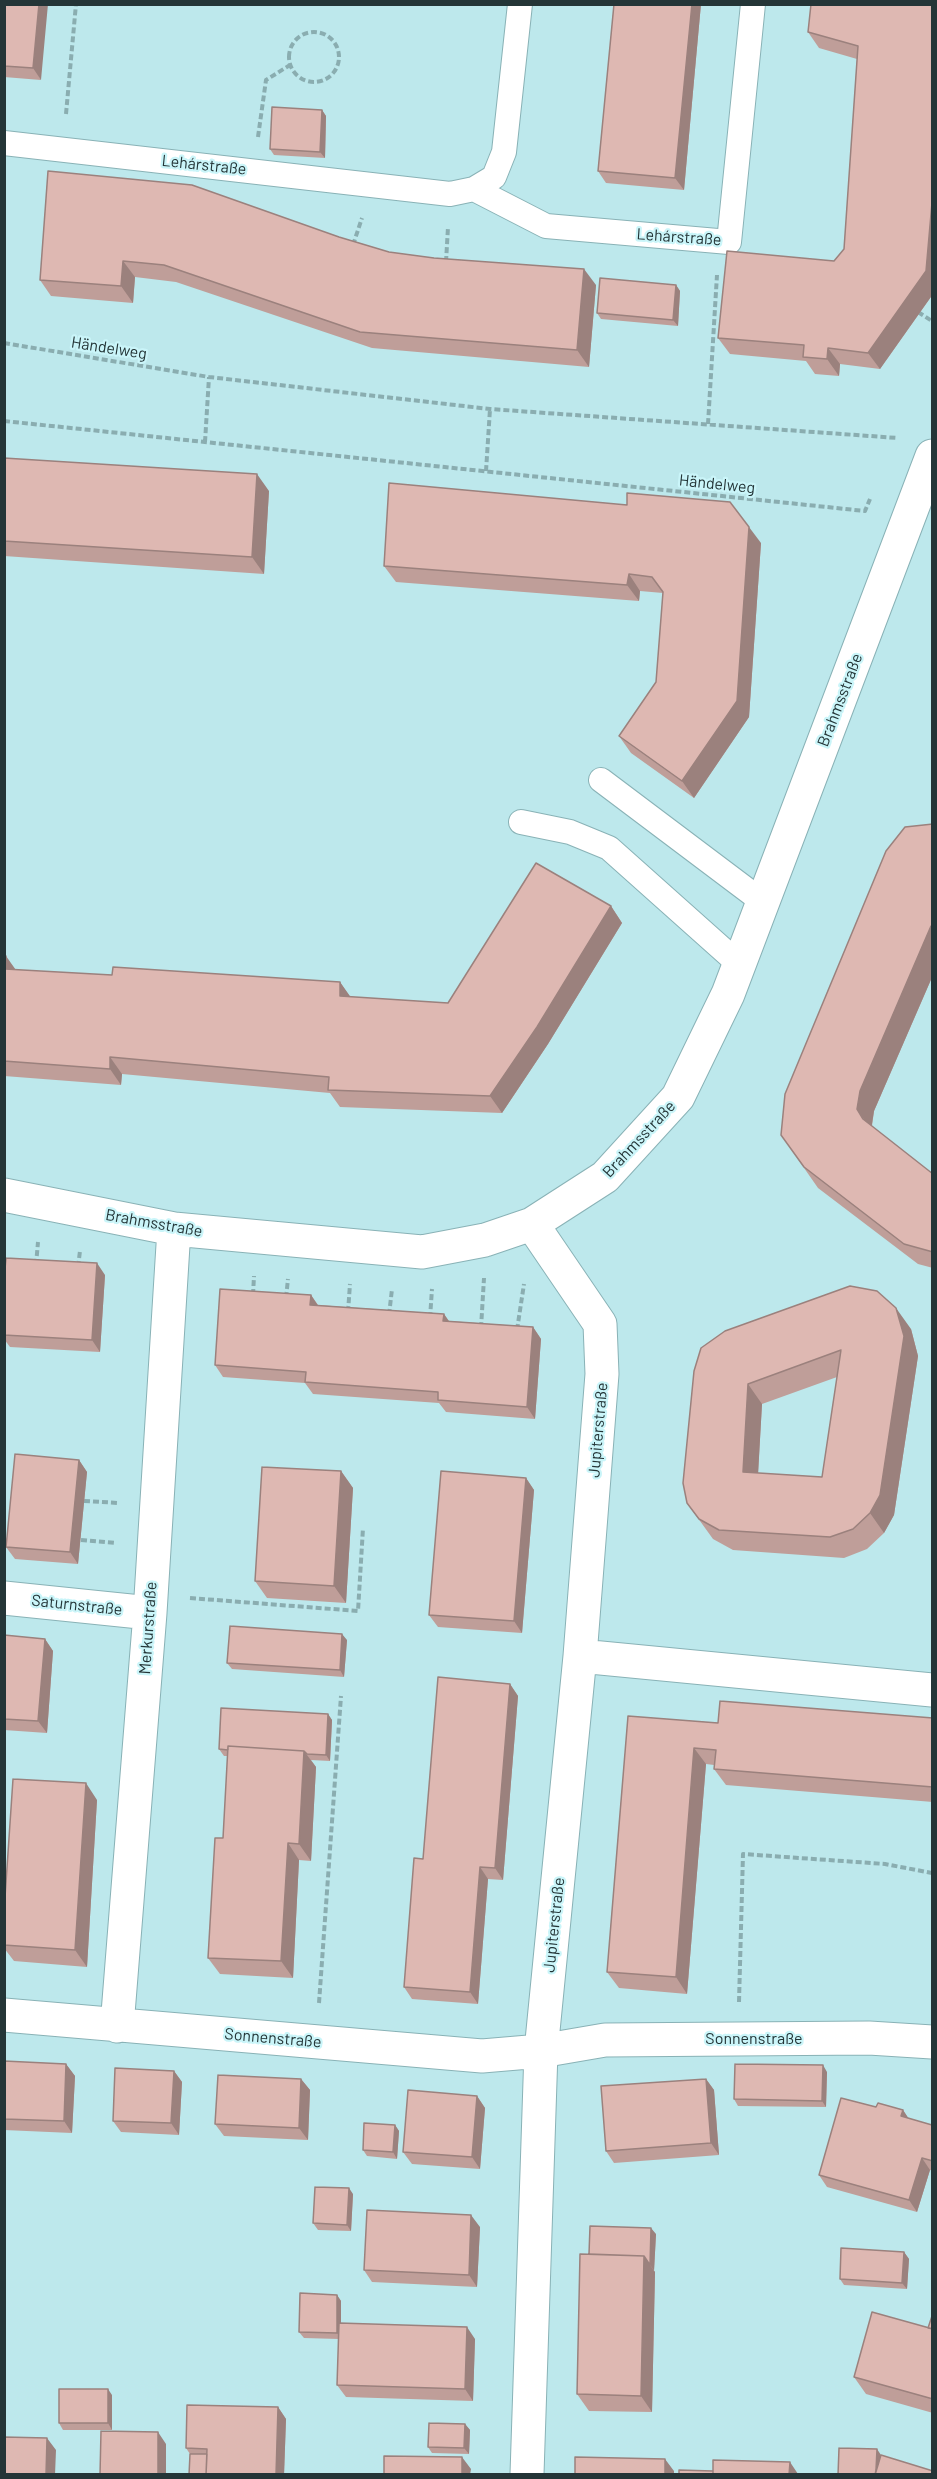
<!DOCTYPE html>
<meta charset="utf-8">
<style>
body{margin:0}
#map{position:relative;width:937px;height:2479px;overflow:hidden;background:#bde8ec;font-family:Barlow,sans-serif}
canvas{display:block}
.frame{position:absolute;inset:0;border:6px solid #243537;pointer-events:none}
</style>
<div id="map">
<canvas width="937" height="2479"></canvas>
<div class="frame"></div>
</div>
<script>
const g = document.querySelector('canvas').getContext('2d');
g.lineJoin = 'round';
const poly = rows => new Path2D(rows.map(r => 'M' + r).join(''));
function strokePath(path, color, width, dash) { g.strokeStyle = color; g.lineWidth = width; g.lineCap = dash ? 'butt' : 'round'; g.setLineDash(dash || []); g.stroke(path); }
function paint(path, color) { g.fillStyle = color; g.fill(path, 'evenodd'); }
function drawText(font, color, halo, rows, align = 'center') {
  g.font = font + ' Barlow,sans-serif'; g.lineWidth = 4.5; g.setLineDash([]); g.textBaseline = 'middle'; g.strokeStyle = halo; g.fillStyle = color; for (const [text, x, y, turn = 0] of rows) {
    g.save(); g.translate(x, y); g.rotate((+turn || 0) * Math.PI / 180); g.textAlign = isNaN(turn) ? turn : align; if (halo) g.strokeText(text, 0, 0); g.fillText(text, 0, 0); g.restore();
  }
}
const path = poly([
 '289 57a25 25 0 1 1 50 0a25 25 0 1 1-50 0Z',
 [66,114,76,4],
 [258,137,266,80,290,65],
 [353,245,362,218],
 [446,262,448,227],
 [918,312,932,321],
 [4,343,209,377,490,409,898,438],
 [4,421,865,511,870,499],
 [708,424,717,275],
 [205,442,209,377],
 [486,471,490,409],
 [36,1265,38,1242],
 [78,1267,80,1251],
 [253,1295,254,1276],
 [286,1298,288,1279],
 [348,1312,350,1284],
 [389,1315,392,1289],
 [430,1318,432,1289],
 [481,1328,484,1278],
 [517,1330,524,1284],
 [84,1501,119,1503],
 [81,1540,116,1543],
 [190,1598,358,1611,363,1528],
 [739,2002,743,1854,885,1864,932,1873],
 [319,2003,341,1696]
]);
const service = poly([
 [4,143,450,194,474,189,494,177,504,152,520,4],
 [474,189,546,226,729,242,753,4],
 [601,780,763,902],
 [521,822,570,832,609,848,739,964]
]);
const minor = poly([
 [4,1195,174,1229,422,1252,485,1240,532,1224,605,1177,678,1097,728,994,932,456],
 [532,1224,600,1324,602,1374,580,1656],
 [4,1598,150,1613],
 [4,2015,482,2056,541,2051,580,1656,932,1690],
 [117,2026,150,1613,174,1229],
 [527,2474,541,2051,605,2040,869,2038,932,2042]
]);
const wall = poly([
 [4,4,41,80,4,77],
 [614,4,701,4,684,190,606,183,598,171],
 [933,4,933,294,880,369,840,364,839,376,815,374,806,361,730,354,718,338,834,261,844,249,857,59,819,48,808,32],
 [322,110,326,116,325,158,274,155,270,149],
 [48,171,339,237,389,252,596,285,589,367,372,348,176,282,135,277,133,303,51,296,40,280],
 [676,285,680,291,678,326,601,319,597,313],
 [4,458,269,491,264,574,4,556],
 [761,543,749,717,694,798,631,753,619,736,656,682,663,593,640,591,639,601,396,582,384,566],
 [933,824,933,975,874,1111,872,1126,933,1174,933,1268,918,1264,818,1188,781,1135],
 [611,906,622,923,548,1044,502,1113,340,1107,330,1093,122,1074,121,1085,4,1076,4,956,15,970,112,975,340,982,350,997,448,1003],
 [105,1275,100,1352,10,1347,4,1339,4,1280],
 [311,1295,318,1305,444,1314,449,1321,533,1327,541,1339,535,1419,446,1412,439,1403,313,1394,305,1383,223,1377,215,1365],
 [911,1329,918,1356,894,1515,884,1533,867,1549,844,1558,733,1550,713,1539,687,1503,694,1371],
 [837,1377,822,1477,758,1473,762,1404],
 [79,1460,87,1472,78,1564,15,1559,6,1547],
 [341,1471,353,1488,346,1603,267,1598,255,1581],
 [526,1478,534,1490,522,1633,438,1627,429,1615],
 [4,1635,45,1639,53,1651,47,1733,4,1730],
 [347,1640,344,1677,232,1669,227,1663],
 [510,1684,518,1696,503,1880,488,1879,478,2004,412,1999,404,1987,423,1859],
 [328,1714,332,1720,330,1761,311,1760,316,1767,311,1861,299,1860,293,1978,220,1974,208,1958,223,1838,228,1756,224,1756,219,1749],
 [628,1716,718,1723,933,1718,933,1802,726,1785,714,1769,714,1765,706,1764,687,1994,619,1988,607,1972],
 [97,1800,87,1967,14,1961,4,1948,4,1912],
 [4,2061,66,2064,75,2076,72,2133,4,2130],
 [174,2071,182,2082,179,2135,121,2132,113,2121],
 [827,2072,826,2107,738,2106,734,2099],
 [301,2079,310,2090,308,2140,224,2136,215,2124],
 [706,2079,714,2090,719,2155,614,2163,606,2151],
 [477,2096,485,2108,480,2169,412,2164,403,2152],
 [876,2107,903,2110,908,2118,932,2125,933,2122,933,2171,930,2170,917,2212,827,2187,819,2175],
 [395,2125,399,2131,397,2159,367,2156,363,2150],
 [353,2194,351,2231,318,2230,313,2223],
 [480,2227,477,2287,372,2282,364,2270],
 [656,2234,654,2271,655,2272,652,2412,589,2411,577,2394,589,2254],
 [904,2252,909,2259,907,2289,844,2285,840,2279],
 [337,2295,341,2301,341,2323,475,2339,473,2401,346,2397,337,2385,339,2339,304,2338,299,2332],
 [933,2313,933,2413,866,2394,854,2377,928,2328],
 [112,2395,112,2430,63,2430,59,2423],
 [278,2407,286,2419,284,2475,190,2454,186,2448],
 [465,2424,470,2430,469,2454,432,2453,428,2447]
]);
const shadedWall = poly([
 [39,4,48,4,41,80,33,68],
 [692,4,701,4,684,190,675,178],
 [322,110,326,116,325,158,320,152],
 [933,191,933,294,880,369,868,353],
 [123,261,135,277,133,303,121,286],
 [584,269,596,285,589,367,577,350],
 [676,285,680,291,678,326,673,320],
 [828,348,840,364,839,376,827,359],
 [257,474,269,491,264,574,252,557],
 [749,527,761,543,749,717,694,798,682,781],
 [629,574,640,591,639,601,627,585],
 [611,906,622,923,548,1044,502,1113,490,1096],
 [931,926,933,928,933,975,874,1111,871,1130,857,1109,860,1091],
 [6,956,18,973,5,969],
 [340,982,352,999,340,996],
 [110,1057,122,1074,121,1085,110,1069],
 [97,1263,105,1275,100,1352,92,1340],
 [311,1295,319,1307,310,1305],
 [896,1308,911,1329,918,1356,894,1515,884,1533,870,1513],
 [444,1314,452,1326,443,1321],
 [533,1327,541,1339,535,1419,527,1407],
 [748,1384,762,1404,757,1493,743,1472],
 [79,1460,87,1472,78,1564,70,1552],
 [341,1471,353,1488,346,1603,334,1586],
 [526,1478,534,1490,522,1633,514,1621],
 [342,1634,347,1640,344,1677,340,1670],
 [45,1639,53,1651,47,1733,38,1721],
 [510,1684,518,1696,503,1880,495,1868],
 [328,1714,332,1720,330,1761,326,1755],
 [694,1748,706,1764,687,1994,676,1977],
 [304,1751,316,1767,311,1861,299,1844],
 [86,1783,97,1800,87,1967,75,1950],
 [288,1843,299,1860,293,1978,281,1961],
 [480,1867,488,1879,478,2004,470,1992],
 [66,2064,75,2076,72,2133,64,2121],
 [823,2065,827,2072,826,2107,822,2101],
 [174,2071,182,2082,179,2135,171,2123],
 [301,2079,310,2090,308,2140,299,2128],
 [706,2079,714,2090,719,2155,711,2143],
 [477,2096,485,2108,480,2169,472,2157],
 [903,2110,911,2122,901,2116],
 [395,2125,399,2131,397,2159,393,2152],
 [922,2158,930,2170,917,2212,909,2200],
 [349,2188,353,2194,351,2231,347,2225],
 [471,2215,480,2227,477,2287,469,2275],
 [651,2228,656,2234,654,2271,650,2265],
 [904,2252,909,2259,907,2289,902,2283],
 [644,2256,655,2272,652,2412,641,2396],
 [337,2295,341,2301,341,2339,337,2333],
 [467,2327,475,2339,473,2401,465,2389],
 [108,2389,112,2395,112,2430,108,2423],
 [4,2400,5,2401,5,2439,4,2438],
 [278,2407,286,2419,284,2475,276,2475],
 [465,2424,470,2430,469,2454,464,2448],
 [158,2432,166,2444,166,2475,158,2475],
 [47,2438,56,2450,55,2475,46,2475],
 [877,2449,881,2455,876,2475],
 [462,2457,471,2469,470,2475,462,2475],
 [665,2459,674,2471,674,2475,665,2475],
 [790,2462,798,2474,798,2475,789,2475]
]);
const building = poly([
 [4,4,39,4,33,68,4,66,4,4],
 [614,4,692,4,675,178,598,171,614,4],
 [811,4,933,4,933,191,926,271,868,353,828,348,827,359,803,357,804,345,718,338,727,251,834,261,844,249,858,46,808,32,811,4],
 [272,107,322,110,320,152,270,149,272,107],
 [48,171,192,185,339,237,389,252,434,258,584,269,577,350,360,332,164,265,123,261,121,286,40,280,48,171],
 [600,278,676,285,673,320,597,313,600,278],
 [4,458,257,474,252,557,4,541,4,458],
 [389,483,627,505,627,493,730,502,749,527,737,701,682,781,619,736,656,682,663,592,652,577,629,574,627,585,384,566,389,483],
 [933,824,933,926,931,926,860,1091,857,1109,863,1119,933,1174,933,1252,904,1244,804,1167,781,1135,785,1094,886,851,905,827,933,824],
 [536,863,611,906,537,1027,490,1096,328,1090,329,1077,110,1057,110,1069,4,1061,4,956,6,956,5,969,112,975,113,967,340,982,340,996,448,1003,536,863],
 [6,1258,97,1263,92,1340,4,1335,4,1280,6,1258],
 [850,1286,877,1291,896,1308,904,1336,880,1495,870,1513,853,1529,830,1537,719,1530,699,1519,687,1503,683,1483,694,1371,701,1348,725,1331,850,1286],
 [841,1350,822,1477,743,1472,748,1384,841,1350],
 [220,1289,311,1295,310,1305,444,1314,443,1321,533,1327,527,1407,438,1400,438,1392,305,1382,306,1372,215,1365,220,1289],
 [15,1454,79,1460,70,1552,6,1547,15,1454],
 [262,1467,341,1471,334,1586,255,1581,262,1467],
 [441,1471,526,1478,514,1621,429,1615,441,1471],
 [230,1626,342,1634,340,1670,227,1663,230,1626],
 [4,1635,45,1639,38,1721,4,1719,4,1635],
 [438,1677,510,1684,495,1868,480,1867,470,1992,404,1987,414,1858,423,1859,438,1677],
 [720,1701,933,1718,933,1787,714,1769,716,1750,694,1748,676,1977,607,1972,628,1716,718,1723,720,1701],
 [221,1708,328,1714,326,1755,307,1754,304,1751,228,1746,228,1750,219,1749,221,1708],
 [228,1746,304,1751,299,1844,288,1843,281,1961,208,1958,215,1838,223,1838,228,1746],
 [13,1779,86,1783,75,1950,4,1945,4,1912,13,1779],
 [4,2061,66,2064,64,2121,4,2119,4,2061],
 [735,2064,823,2065,822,2101,734,2099,735,2064],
 [115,2068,174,2071,171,2123,113,2121,115,2068],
 [218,2075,301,2079,299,2128,215,2124,218,2075],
 [706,2079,711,2143,606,2151,601,2086,706,2079],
 [408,2090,477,2096,472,2157,403,2152,408,2090],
 [841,2098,876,2107,878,2103,903,2110,901,2116,932,2125,933,2122,933,2161,922,2158,909,2200,819,2175,841,2098],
 [364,2123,395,2125,393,2152,363,2150,364,2123],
 [315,2187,349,2188,347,2225,313,2223,315,2187],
 [367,2210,471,2215,469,2275,364,2270,367,2210],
 [590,2226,651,2228,650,2265,644,2256,589,2254,590,2226],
 [841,2248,904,2252,902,2283,840,2279,841,2248],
 [580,2254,644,2256,641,2396,577,2394,580,2254],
 [300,2293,337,2295,337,2333,299,2332,300,2293],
 [872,2312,933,2329,933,2399,854,2377,872,2312],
 [933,2313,933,2329,928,2328,933,2313],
 [339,2323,467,2327,465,2389,337,2385,339,2323],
 [59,2389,108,2389,108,2423,59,2423,59,2389],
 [187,2405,278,2407,276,2475,206,2475,207,2449,186,2448,187,2405],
 [429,2423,465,2424,464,2448,428,2447,429,2423],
 [101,2431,158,2432,158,2475,100,2475,101,2431],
 [4,2437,47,2438,46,2475,4,2475,4,2437],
 [839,2448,877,2449,876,2470,875,2475,838,2475,839,2448],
 [190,2454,207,2454,206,2475,189,2475,190,2454],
 [881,2455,933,2471,933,2475,875,2475,881,2455],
 [384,2456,462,2457,462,2475,384,2475,384,2456],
 [575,2457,665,2459,665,2475,575,2475,575,2457],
 [713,2460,790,2462,789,2475,713,2475,713,2460],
 [679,2470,713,2471,713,2475,679,2475,679,2470]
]);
const streetNames = [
 ["Lehárstraße",204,165,6],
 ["Lehárstraße",679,237,4],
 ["Händelweg",109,348,9],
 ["Händelweg",717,484,6],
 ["Brahmsstraße",840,700,-69],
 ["Brahmsstraße",639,1139,-47],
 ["Brahmsstraße",154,1223,10],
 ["Jupiterstraße",598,1430,-85],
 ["Saturnstraße",77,1605,6],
 ["Merkurstraße",148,1628,-86],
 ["Jupiterstraße",554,1925,-84],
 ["Sonnenstraße",273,2038,5],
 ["Sonnenstraße",754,2039]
];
strokePath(service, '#89b2b6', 26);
strokePath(minor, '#89b2b6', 35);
strokePath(path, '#8aadb0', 4, [6, 3]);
strokePath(service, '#fff', 24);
strokePath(minor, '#fff', 33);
paint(wall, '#bf9e99');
paint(shadedWall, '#9b817d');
paint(building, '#deb8b2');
strokePath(building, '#9b817d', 1.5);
drawText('16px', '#243537', '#caf5f9', streetNames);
</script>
